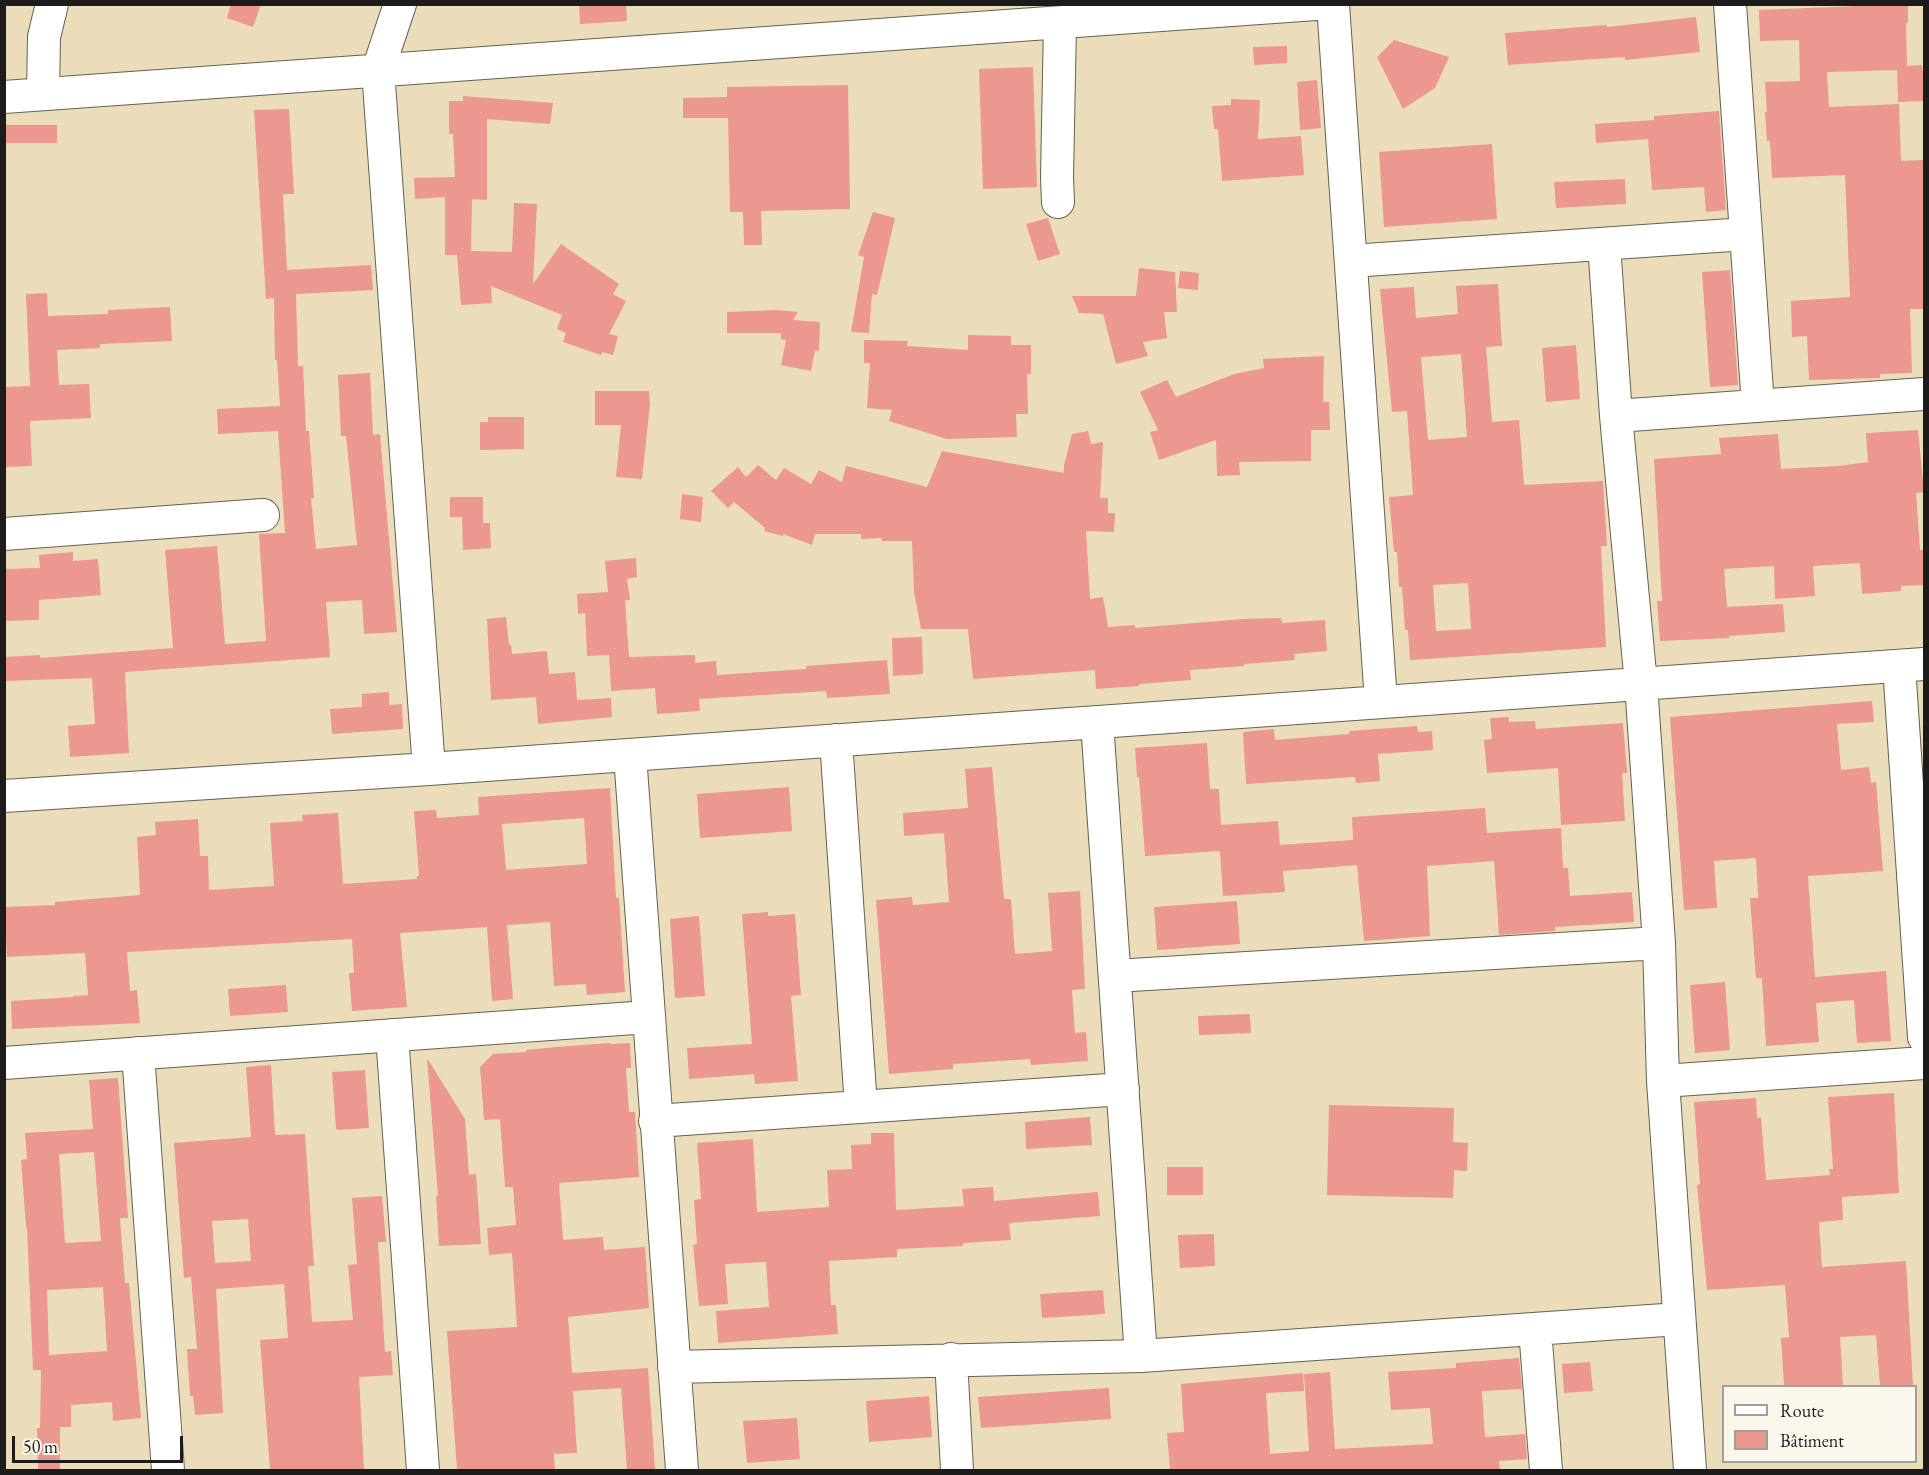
<!DOCTYPE html>
<meta charset="utf-8">
<style>
body{margin:0}
#map{position:relative;width:1929px;height:1475px;overflow:hidden;background:#ebddb9;font-family:"EB Garamond",serif}
canvas{display:block}
.frame{position:absolute;inset:0;border:6px solid #1c1c1c;pointer-events:none}
.legend{position:absolute;left:1722px;top:1385px;width:195px;height:78px;box-sizing:border-box;background:#fbf7ec;border:2px solid #a29f99;margin:0;padding:8px 10px;list-style:none;font-size:18px;color:#1c1c1c}
.legend li{display:flex;align-items:center;gap:12px;height:30px}
.legend b{width:30px;border:2px solid #a29f99}
.scale{position:absolute;left:12px;top:1436px;width:171px;height:27px;box-sizing:border-box;border:3px solid #1c1c1c;border-top:0;padding-left:8px;font-size:18px;line-height:21px;white-space:nowrap;color:#1c1c1c;-webkit-text-stroke:4px #fbf7ec;paint-order:stroke}
</style>
<div id="map">
<canvas width="1929" height="1475"></canvas>
<div class="frame"></div>
<ul class="legend">
<li><b style="height:8px;background:#fff"></b>Route</li>
<li><b style="height:16px;background:#ec9790"></b>Bâtiment</li>
</ul>
<div class="scale">50 m</div>
</div>
<script>
const g = document.querySelector('canvas').getContext('2d');
g.lineJoin = 'round';
function paint(path, color) { g.fillStyle = color; g.fill(path, 'evenodd'); }
const poly = rows => new Path2D(rows.map(r => 'M' + r).join(''));
function strokePath(path, color, width, dash) { g.strokeStyle = color; g.lineWidth = width; g.lineCap = dash ? 'butt' : 'round'; g.setLineDash(dash || []); g.stroke(path); }
const building = poly([
 [231,4,261,4,253,27,227,18],
 [579,4,626,4,627,21,580,24],
 [1908,4,1908,23,1906,23,1907,66,1922,65,1923,75,1924,75,1924,101,1898,102,1897,70,1827,72,1829,107,1899,104,1901,161,1924,160,1924,309,1910,309,1912,373,1880,374,1880,378,1809,380,1807,336,1792,337,1791,301,1850,297,1845,175,1772,178,1770,141,1767,141,1765,112,1767,112,1765,82,1800,81,1799,40,1760,41,1759,10],
 [1696,17,1700,52,1625,60,1625,57,1508,65,1505,33,1607,25,1607,27],
 [1394,40,1449,57,1435,88,1403,109,1377,57],
 [1287,46,1287,63,1254,65,1253,47],
 [1033,67,1037,187,983,189,979,69],
 [1317,80,1321,128,1300,130,1297,82],
 [848,85,850,209,761,211,762,245,744,245,743,212,730,212,728,118,683,118,683,98,727,97,727,87],
 [463,96,553,103,550,124,487,119,487,200,472,199,471,251,512,252,514,203,537,204,533,284,561,244,619,284,613,294,626,301,609,334,618,336,613,355,602,352,601,355,563,342,566,333,557,329,562,315,491,286,492,303,461,305,457,255,445,255,445,197,415,199,414,178,455,177,453,134,449,134,449,101,463,101],
 [1231,99,1260,100,1258,139,1301,136,1304,175,1222,181,1218,129,1214,129,1212,106,1231,105],
 [289,109,294,194,283,194,287,270,371,265,373,290,296,294,298,366,303,366,306,431,309,431,314,498,311,498,316,549,357,545,346,436,341,436,338,375,370,373,373,435,380,434,397,632,364,634,362,600,326,602,330,657,125,672,129,753,70,757,68,726,95,724,92,678,4,681,4,657,40,655,40,658,173,648,165,550,217,546,225,644,266,641,259,534,285,533,278,431,218,434,217,409,280,406,277,360,275,360,274,298,266,299,254,110],
 [1719,111,1726,210,1706,212,1704,187,1652,190,1648,139,1596,143,1595,124,1654,120,1654,116],
 [4,125,57,125,57,143,4,143],
 [1492,144,1497,219,1384,227,1379,152],
 [1625,179,1626,204,1556,208,1554,182],
 [873,212,895,218,877,295,872,294,869,333,851,332,864,257,858,255],
 [1048,218,1060,254,1038,261,1026,224],
 [1139,268,1175,272,1177,312,1164,312,1167,338,1143,342,1148,356,1116,364,1103,314,1079,313,1072,296,1136,296],
 [1730,270,1738,385,1710,387,1702,272],
 [1180,271,1199,273,1198,290,1178,288],
 [1498,284,1502,346,1486,347,1492,422,1519,420,1524,485,1603,481,1607,546,1601,546,1606,647,1410,660,1408,630,1405,630,1402,587,1399,587,1397,552,1394,552,1389,497,1413,495,1407,411,1392,412,1380,289,1414,287,1416,318,1458,314,1456,286],
 [1461,354,1467,437,1428,440,1421,357],
 [1468,583,1471,629,1436,631,1433,585],
 [47,293,48,316,108,314,108,310,170,307,172,341,100,344,100,348,57,350,59,385,89,384,91,418,30,421,32,466,4,467,4,387,30,386,26,294],
 [776,310,798,312,793,320,820,322,819,351,815,350,811,371,781,365,786,340,781,339,781,333,727,333,727,312],
 [968,335,1011,336,1011,345,1031,345,1031,374,1027,374,1028,414,1016,414,1017,437,947,439,889,421,892,410,867,408,870,363,864,363,864,340,908,341,907,346,968,350],
 [1576,345,1580,399,1546,402,1542,348],
 [1324,356,1323,402,1329,402,1330,430,1311,430,1311,461,1239,462,1240,475,1217,476,1216,440,1159,460,1150,432,1158,430,1140,392,1167,380,1176,397,1234,374,1264,368,1263,359],
 [595,391,649,391,650,404,642,479,616,477,621,425,595,425],
 [488,417,524,417,524,449,480,450,480,422,488,422],
 [1918,430,1924,492,1916,493,1920,550,1924,550,1924,585,1901,586,1901,591,1862,594,1860,563,1813,566,1815,596,1775,599,1774,566,1724,569,1727,607,1783,604,1785,632,1729,636,1729,638,1660,641,1657,601,1662,601,1654,459,1721,454,1719,438,1778,434,1781,469,1838,466,1868,462,1866,433],
 [1088,431,1091,444,1103,442,1100,498,1108,498,1108,513,1115,513,1114,532,1086,531,1090,599,1103,597,1108,627,1135,625,1135,628,1243,619,1281,618,1282,623,1325,620,1327,651,1294,654,1295,660,1244,664,1244,666,1190,670,1191,680,1139,684,1139,686,1096,689,1095,670,973,679,968,629,921,629,914,592,912,541,882,541,882,538,861,539,861,534,815,534,812,545,783,534,783,536,764,531,765,528,734,502,728,508,711,491,738,467,746,477,758,465,776,480,784,468,811,484,819,470,842,482,846,466,927,487,942,451,1064,473,1064,465,1072,434],
 [682,494,703,497,701,522,680,519],
 [450,497,483,497,483,523,490,523,491,548,463,550,462,517,450,517],
 [73,552,73,561,98,559,101,595,39,600,39,620,4,621,4,569,40,568,39,555],
 [636,558,637,577,627,579,630,600,625,600,629,657,695,655,695,663,716,661,717,675,806,669,806,666,887,660,890,694,827,698,826,691,699,699,700,711,657,714,655,688,611,691,609,655,587,656,585,613,578,614,577,594,608,592,605,561],
 [506,617,509,645,511,645,512,654,547,651,549,674,575,672,577,700,611,698,612,717,538,724,536,697,491,700,487,619],
 [922,637,923,674,893,676,892,638],
 [389,692,389,705,402,704,403,729,332,734,330,709,362,707,362,694],
 [1872,701,1874,722,1837,724,1841,770,1869,767,1871,783,1876,782,1883,871,1808,876,1815,977,1886,971,1891,1041,1857,1043,1854,1000,1816,1003,1819,1042,1766,1046,1762,978,1756,978,1750,898,1758,898,1756,858,1714,861,1717,908,1684,910,1670,717],
 [1509,717,1509,722,1535,721,1536,729,1623,723,1627,773,1622,773,1625,821,1561,825,1558,768,1487,773,1484,740,1492,739,1490,718],
 [1417,726,1418,732,1432,731,1433,750,1378,754,1380,781,1356,783,1355,777,1246,784,1243,732,1274,729,1275,740,1349,734,1349,731],
 [1207,743,1210,789,1219,789,1221,825,1278,821,1280,845,1353,840,1352,817,1485,808,1487,833,1561,828,1563,868,1568,868,1570,896,1632,892,1634,922,1555,927,1555,931,1499,935,1494,861,1427,866,1430,936,1364,941,1357,865,1283,871,1285,892,1223,896,1220,851,1145,856,1139,777,1137,777,1135,748],
 [992,767,1004,899,1011,899,1015,954,1052,951,1048,893,1080,891,1085,989,1072,990,1075,1033,1086,1032,1088,1061,1031,1065,1030,1059,953,1064,953,1069,889,1074,876,900,912,897,913,905,949,902,944,833,904,836,903,813,968,808,965,769],
 [789,787,792,831,700,838,697,794],
 [610,788,616,898,619,898,625,992,587,995,586,984,554,986,550,922,507,925,513,999,492,1001,487,927,400,933,407,1007,352,1011,349,973,354,973,352,939,127,952,130,991,137,990,140,1023,12,1029,11,1001,74,997,73,996,88,995,85,953,7,957,4,907,55,905,55,902,140,895,137,837,156,835,155,822,198,819,200,856,208,856,209,890,274,886,270,823,303,821,302,815,338,813,343,884,417,879,417,876,419,876,414,811,436,810,437,818,479,815,478,797],
 [584,818,587,864,506,870,502,824],
 [1237,901,1240,944,1157,950,1154,907],
 [768,912,768,916,795,914,801,995,791,996,798,1081,755,1084,754,1074,689,1079,687,1048,752,1044,742,914],
 [699,916,705,996,675,998,670,919],
 [1725,982,1730,1050,1695,1053,1690,985],
 [286,985,288,1012,230,1016,228,989],
 [1250,1014,1251,1033,1199,1035,1198,1016],
 [610,1043,610,1044,630,1043,631,1068,626,1068,629,1112,635,1112,639,1177,559,1183,563,1240,603,1237,604,1250,645,1247,649,1308,568,1317,572,1373,648,1368,655,1470,627,1470,621,1388,573,1391,577,1453,554,1454,555,1470,457,1470,447,1331,517,1327,512,1253,489,1255,487,1228,516,1225,513,1187,505,1187,500,1119,484,1120,480,1067,493,1054,526,1052,526,1050,556,1047],
 [427,1058,465,1119,469,1175,476,1174,481,1244,439,1246,436,1196,438,1196],
 [271,1065,275,1135,305,1134,314,1266,308,1266,312,1322,353,1320,348,1265,357,1264,352,1198,382,1196,386,1242,378,1242,385,1352,391,1351,393,1375,359,1377,364,1470,270,1470,260,1340,288,1338,284,1284,216,1289,223,1413,195,1415,193,1396,190,1396,187,1349,197,1349,191,1277,184,1278,174,1143,251,1137,246,1067],
 [248,1219,251,1261,215,1263,212,1221],
 [365,1070,369,1128,339,1130,336,1129,332,1072],
 [118,1078,128,1218,120,1218,125,1283,129,1283,141,1418,113,1421,112,1402,71,1405,71,1427,60,1427,60,1470,38,1470,37,1428,40,1428,41,1370,33,1370,27,1227,26,1227,21,1160,27,1159,25,1133,93,1129,89,1080],
 [94,1152,101,1241,65,1243,59,1154],
 [103,1287,107,1351,49,1355,47,1290],
 [1894,1093,1899,1193,1842,1197,1843,1220,1819,1222,1822,1267,1906,1261,1913,1386,1880,1386,1876,1335,1840,1337,1843,1386,1784,1386,1781,1338,1789,1337,1785,1285,1707,1290,1697,1185,1700,1184,1694,1102,1756,1098,1757,1118,1761,1117,1766,1180,1830,1175,1829,1169,1833,1169,1828,1097],
 [1329,1105,1454,1108,1453,1142,1468,1143,1467,1171,1454,1170,1453,1198,1327,1195],
 [1090,1117,1092,1145,1026,1149,1025,1122],
 [871,1133,894,1133,896,1210,964,1206,962,1189,993,1187,994,1201,1098,1192,1100,1216,1009,1223,1011,1240,963,1243,963,1246,897,1249,897,1257,829,1261,831,1305,836,1305,838,1334,718,1343,716,1311,769,1307,766,1262,725,1264,728,1304,699,1306,693,1245,697,1244,694,1200,701,1199,697,1143,753,1139,757,1212,829,1207,827,1170,852,1169,851,1145,871,1144],
 [1167,1167,1203,1167,1203,1195,1167,1195],
 [1214,1234,1215,1266,1180,1268,1178,1235],
 [1103,1290,1105,1314,1042,1318,1040,1294],
 [1519,1358,1522,1389,1482,1391,1485,1437,1525,1434,1527,1459,1499,1461,1500,1470,1170,1470,1167,1433,1184,1432,1181,1384,1303,1373,1304,1391,1266,1393,1270,1454,1309,1451,1304,1374,1330,1372,1335,1449,1433,1444,1430,1408,1391,1410,1388,1372,1456,1368,1456,1363],
 [1590,1362,1593,1391,1564,1393,1562,1364],
 [1109,1388,1111,1419,981,1428,978,1397],
 [929,1396,932,1437,869,1442,866,1401],
 [797,1418,800,1459,747,1463,743,1421]
]);
const minor = poly([
 [400,4,378,70,429,769],
 [1333,4,1381,702],
 [1730,4,1758,406],
 [43,93,44,37,52,4],
 [4,97,1316,4],
 [1058,202,1057,177,1060,23],
 [1604,244,1616,416,1641,684,1659,943,1663,1081,1690,1470],
 [1351,261,1746,234],
 [1616,416,1924,394],
 [4,534,263,515],
 [1899,666,1924,1037],
 [1097,722,1141,1356],
 [836,740,861,1107],
 [630,755,682,1470],
 [4,796,429,769,1924,664],
 [1115,976,1659,943],
 [392,1035,423,1470],
 [138,1053,168,1470],
 [4,1063,648,1017],
 [1663,1081,1924,1063],
 [655,1121,1123,1089],
 [1535,1329,1546,1470],
 [951,1359,957,1470],
 [674,1367,1141,1356,1679,1319]
]);
paint(building, '#ec9790');
strokePath(minor, '#646053', 34);
strokePath(minor, '#fff', 32);
</script>
